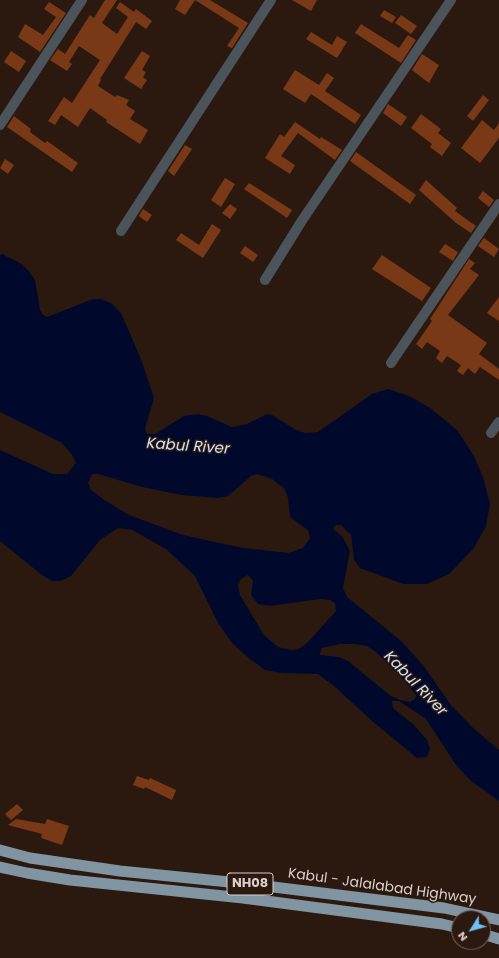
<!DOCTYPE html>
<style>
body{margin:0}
#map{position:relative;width:499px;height:958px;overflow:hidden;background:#2b1910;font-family:Poppins,sans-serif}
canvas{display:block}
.north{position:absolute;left:451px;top:910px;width:40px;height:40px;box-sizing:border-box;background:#2b1910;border:1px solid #71615a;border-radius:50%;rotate:233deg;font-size:11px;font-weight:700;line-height:16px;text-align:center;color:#dbcec9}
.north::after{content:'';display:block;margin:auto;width:14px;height:18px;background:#6ec2f3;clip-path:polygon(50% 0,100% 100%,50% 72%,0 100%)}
</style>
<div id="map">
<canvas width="499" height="958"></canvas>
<div class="north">N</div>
</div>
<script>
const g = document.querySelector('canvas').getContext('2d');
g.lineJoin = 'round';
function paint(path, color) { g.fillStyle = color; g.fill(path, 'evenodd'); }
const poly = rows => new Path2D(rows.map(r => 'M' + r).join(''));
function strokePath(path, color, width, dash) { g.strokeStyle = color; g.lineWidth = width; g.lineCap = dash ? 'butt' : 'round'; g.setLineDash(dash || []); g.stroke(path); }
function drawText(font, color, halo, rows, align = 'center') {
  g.font = font + ' Poppins,sans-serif'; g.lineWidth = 3; g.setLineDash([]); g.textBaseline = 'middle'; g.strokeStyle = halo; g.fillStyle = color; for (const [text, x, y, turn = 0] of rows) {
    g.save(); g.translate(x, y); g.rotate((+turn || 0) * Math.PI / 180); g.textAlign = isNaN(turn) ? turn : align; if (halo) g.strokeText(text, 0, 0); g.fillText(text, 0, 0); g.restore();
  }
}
const water = poly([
 [2,254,20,263,29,271,35,280,40,310,43,315,47,317,93,299,101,299,111,303,121,313,141,359,154,398,145,429,147,434,155,434,184,416,198,414,207,416,232,427,247,424,267,414,272,415,296,430,305,433,318,432,372,394,388,389,409,396,430,408,457,430,474,456,483,477,490,504,486,526,474,548,449,574,427,584,403,584,360,568,354,560,351,535,341,525,336,525,333,529,342,536,350,551,343,588,347,597,400,640,423,665,450,704,472,727,499,750,499,801,470,780,456,765,426,719,399,701,392,701,393,708,414,725,427,740,430,749,427,757,417,758,372,721,334,686,318,674,282,673,265,670,250,659,233,644,218,623,195,576,166,549,132,530,118,528,100,540,71,576,61,581,52,581,42,575,0,541,0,450,53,474,67,474,76,463,72,455,62,443,0,412,0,255],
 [92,474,98,474,142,487,181,495,218,498,228,496,251,476,257,474,272,479,284,488,288,498,290,517,308,530,310,538,303,548,289,553,243,548,183,535,129,515,103,499,91,490,88,483],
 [248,575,253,581,251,595,258,604,270,606,320,599,330,600,335,603,336,611,308,642,299,649,291,650,278,647,264,635,240,595,238,585,241,579],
 [340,644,355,644,367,646,376,652,405,681,416,695,415,699,410,702,400,700,391,696,348,661,339,657,320,655,320,653,322,648]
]);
const building = poly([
 [105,0,117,0,102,23,117,34,128,17,116,8,120,2,134,12,136,9,152,21,146,29,136,22,100,79,101,80,98,86,115,97,117,95,129,100,126,105,135,111,130,119,148,130,140,144,106,122,107,120,90,108,78,127,61,115,55,125,48,121,64,97,72,103,100,60,79,46,69,62,72,64,67,71,50,60,58,49,65,54,90,15,94,18],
 [180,0,195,0,185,15,175,9],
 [195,0,210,0,248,23,232,48,227,46,239,28],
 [292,0,317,0,311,11],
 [49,2,66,13,40,52,18,37,25,24,43,35,56,17,44,9],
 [384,10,396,17,392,23,380,16],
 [401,15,417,26,411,34,395,23],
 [361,24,399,48,408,35,416,40,401,63,355,33],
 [311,32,332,45,337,36,347,42,337,58,306,39],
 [11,51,26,61,19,72,4,62],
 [142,51,150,56,142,70,146,72,143,77,147,80,141,89,124,78],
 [422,54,439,65,429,83,412,70],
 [295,70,319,85,327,73,334,78,325,91,361,115,355,124,311,94,305,103,283,89],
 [483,95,489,100,473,121,467,116],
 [388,104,407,117,401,126,383,113],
 [421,114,441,129,438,133,451,143,442,156,430,147,432,144,411,128],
 [14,116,31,129,30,132,45,143,47,141,78,163,72,172,7,127],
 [482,120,494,130,499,123,499,138,480,163,461,148],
 [295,122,320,139,321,137,342,150,335,160,298,133,281,156,295,165,290,174,265,158,280,134,284,137],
 [185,145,192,149,174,176,168,171],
 [356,152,416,195,410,204,350,161],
 [5,159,14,165,8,174,0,168],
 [225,178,235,184,221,207,211,200],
 [426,180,457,208,455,211,476,226,471,233,456,223,419,190],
 [249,183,292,210,287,218,244,189],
 [483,191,494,200,489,207,478,198],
 [230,204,237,209,230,219,222,213],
 [143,209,152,215,147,222,139,216],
 [212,224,221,230,203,258,176,240,181,233,199,245],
 [484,238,499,249,494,257,478,246],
 [445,244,458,252,453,261,439,252],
 [245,246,258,255,253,262,240,253],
 [382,255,431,288,422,301,372,269],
 [469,259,475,263,470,269,479,275,448,315,487,343,479,354,499,369,499,380,480,367,475,374,468,368,463,375,457,371,461,365,447,356,442,363,436,358,440,351,427,342,422,349,416,344,432,321,430,319],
 [499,297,499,321,487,313],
 [137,776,149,780,150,778,176,790,172,800,145,787,144,789,133,785],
 [17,804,23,810,11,820,5,814],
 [16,819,45,824,47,819,69,826,62,845,41,838,42,834,8,825]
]);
const minor = poly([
 [0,125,82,0],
 [121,231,271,0],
 [265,280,301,222,451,0],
 [391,363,499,204],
 [491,433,499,422]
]);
const trunk = poly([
 [0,850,30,858,120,871,249,884,444,908,499,920],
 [0,867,27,873,70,880,243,898,442,924,459,928],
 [483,934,499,939]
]);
const shields = [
 [250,884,46]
];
const shieldNames = [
 ["NH08",250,884]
];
const streetNames = [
 ["Kabul - Jalalabad Highway",382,887,8]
];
const waterNames = [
 ["Kabul River",188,447,4],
 ["Kabul River",415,684,46]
];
paint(water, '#00092b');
paint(building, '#7a3916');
strokePath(minor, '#4b545a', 10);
strokePath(trunk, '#8094a2', 11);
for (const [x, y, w] of shields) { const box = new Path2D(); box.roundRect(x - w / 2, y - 11, w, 22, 3); g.fillStyle = '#2b1910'; g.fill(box); strokePath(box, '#dbcec9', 1); }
drawText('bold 13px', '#dbcec9', null, shieldNames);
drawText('14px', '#dbcec9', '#2b1910', streetNames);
drawText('italic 15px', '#d2e0f4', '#2b1910', waterNames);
</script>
